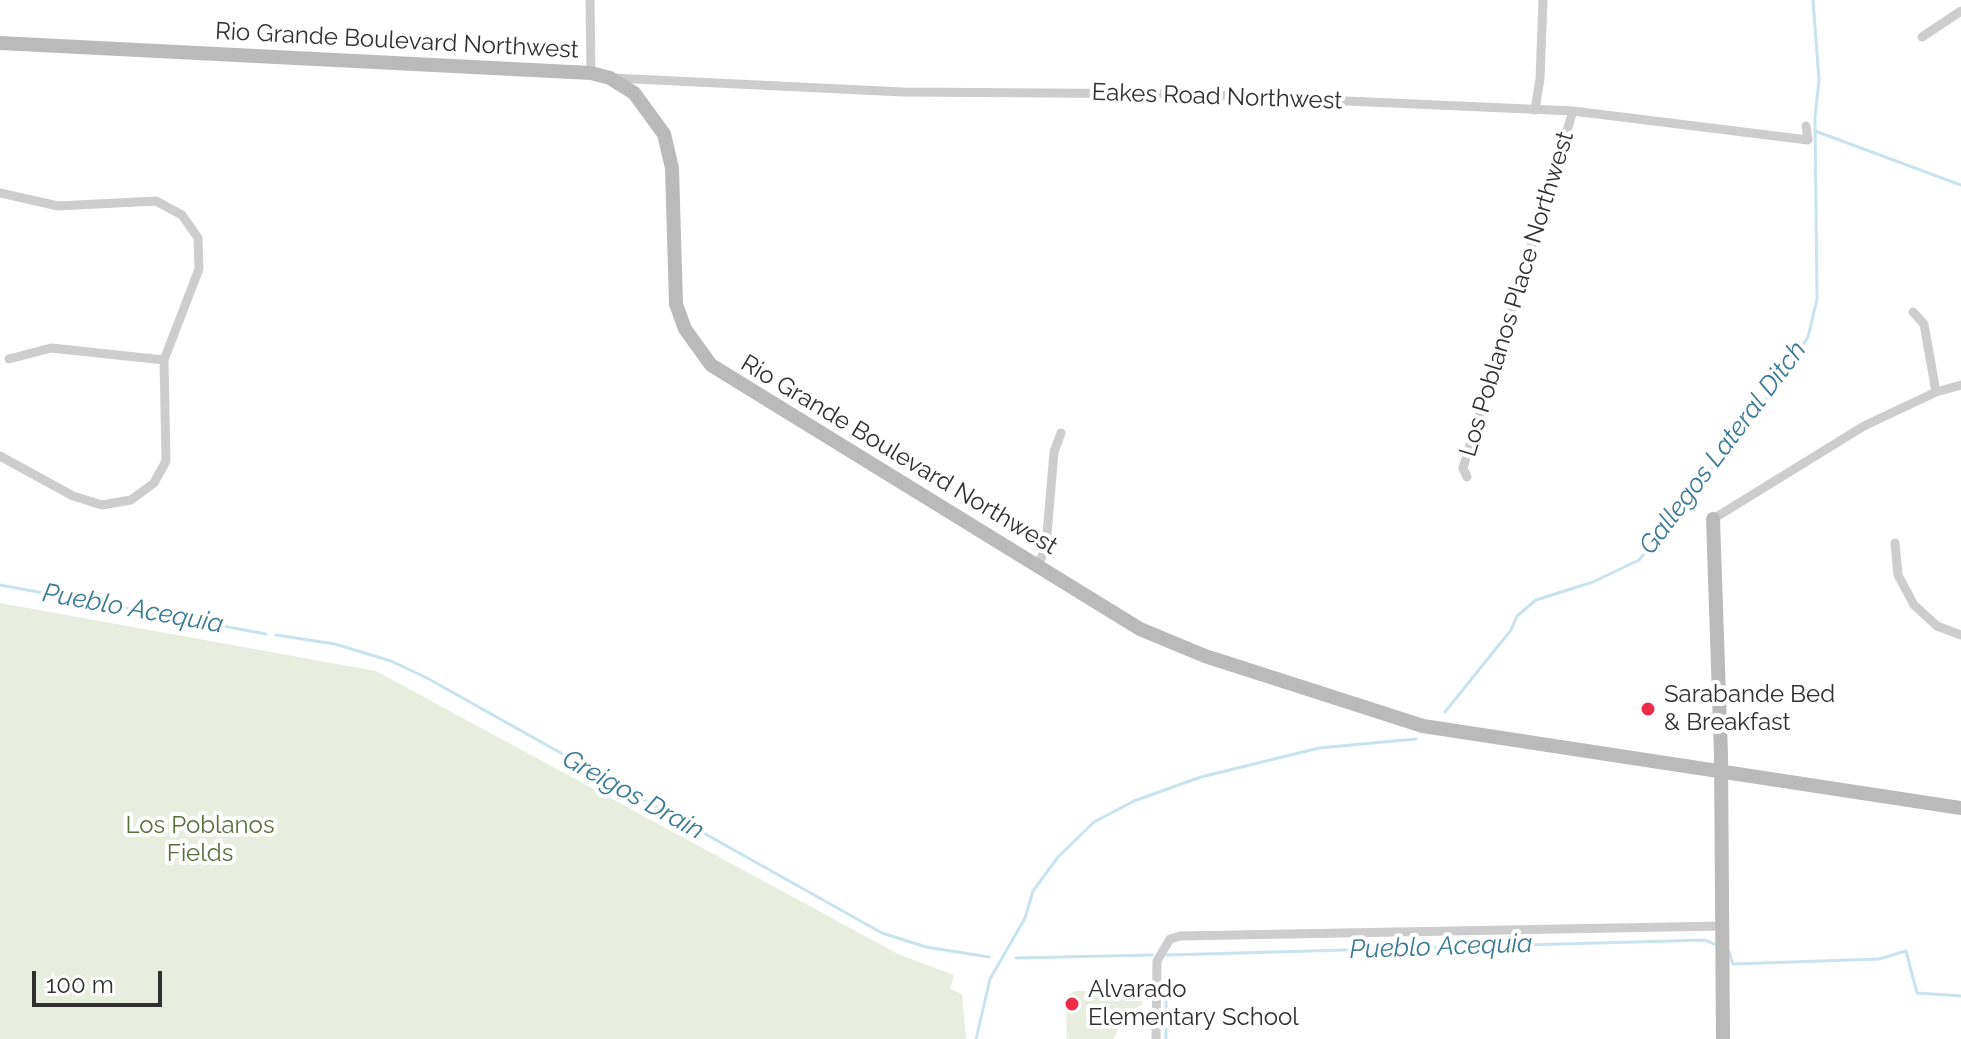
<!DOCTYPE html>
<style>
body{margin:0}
#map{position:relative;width:1961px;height:1039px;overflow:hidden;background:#fff;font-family:Raleway,sans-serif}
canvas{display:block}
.scale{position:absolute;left:32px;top:971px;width:130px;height:36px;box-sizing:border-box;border:4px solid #303030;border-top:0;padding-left:10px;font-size:24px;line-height:28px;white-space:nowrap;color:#303030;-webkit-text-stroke:6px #fff;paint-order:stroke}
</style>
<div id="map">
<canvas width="1961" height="1039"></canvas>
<div class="scale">100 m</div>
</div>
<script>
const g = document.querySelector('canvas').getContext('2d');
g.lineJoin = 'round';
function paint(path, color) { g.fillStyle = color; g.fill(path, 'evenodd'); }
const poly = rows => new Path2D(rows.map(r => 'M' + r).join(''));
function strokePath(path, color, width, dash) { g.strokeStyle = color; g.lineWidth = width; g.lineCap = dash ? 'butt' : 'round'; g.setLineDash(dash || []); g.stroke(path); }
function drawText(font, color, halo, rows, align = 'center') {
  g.font = font + ' Raleway,sans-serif'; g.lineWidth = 8; g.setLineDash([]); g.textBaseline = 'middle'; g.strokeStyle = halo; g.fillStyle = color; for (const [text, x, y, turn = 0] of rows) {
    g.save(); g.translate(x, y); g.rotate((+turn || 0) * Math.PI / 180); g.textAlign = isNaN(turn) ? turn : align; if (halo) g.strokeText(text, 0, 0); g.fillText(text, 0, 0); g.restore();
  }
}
const green = poly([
 [0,603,376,671,900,955,954,975,950,989,962,994,966,1039,0,1039],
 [1076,991,1139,992,1143,1004,1124,1015,1114,1039,1067,1039,1066,1002,1069,994]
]);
const stream = poly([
 [1815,131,1961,185],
 [0,585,266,634],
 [276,635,335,644,391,661,427,678,882,933,926,947,989,957],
 [1445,712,1511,630,1517,616,1536,600,1593,582,1639,560,1757,413,1808,337,1817,299,1815,117,1819,80,1813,0],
 [1729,952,1733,964,1879,959,1906,951,1917,993,1961,996],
 [1167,955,1705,940,1714,944],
 [1016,958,1152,955],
 [976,1039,990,979,1025,918,1033,891,1058,857,1094,822,1134,801,1201,777,1319,748,1416,739],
 [1166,1039,1166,977]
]);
const street = poly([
 [590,0,591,73],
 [1922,37,1961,11],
 [613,78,903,92,1188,94,1573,111,1808,140,1806,126],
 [1535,110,1540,79,1543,0],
 [0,193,58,206,156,201,182,215,198,238,199,269,164,360,166,461,154,483,131,500,102,505,73,496,0,456],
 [1913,312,1924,324,1936,392],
 [9,359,51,348,164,360],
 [1467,477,1463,468,1573,111],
 [1713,519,1864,426,1936,392,1961,385],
 [1895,543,1898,575,1914,605,1937,626,1961,635],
 [1038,566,1046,546,1054,452,1061,433],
 [1156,1039,1157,961,1170,939,1180,936,1722,926]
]);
const secondary = poly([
 [0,43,591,73,610,78,634,93,664,134,672,168,676,304,685,329,711,365,1140,629,1205,656,1423,726,1961,808],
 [1713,519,1721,755,1723,1039]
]);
const markers = [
 [1648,709,8,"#ee2b49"],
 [1072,1004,8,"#ee2b49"]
];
const streetNames = [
 ["Rio Grande Boulevard Northwest",397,41,3],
 ["Eakes Road Northwest",1217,97,2],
 ["Los Poblanos Place Northwest",1517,294,-73],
 ["Rio Grande Boulevard Northwest",899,455,31]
];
const poiNames = [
 ["Sarabande Bed",1664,695],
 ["& Breakfast",1664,723],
 ["Alvarado",1088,990],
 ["Elementary School",1088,1018]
];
const parkNames = [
 ["Los Poblanos",200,826],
 ["Fields",200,854]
];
const waterNames = [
 ["Gallegos Lateral Ditch",1723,448,-53],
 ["Pueblo Acequia",133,609,10],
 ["Greigos Drain",633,795,29],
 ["Pueblo Acequia",1441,947,-2]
];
paint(green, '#e7eede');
strokePath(stream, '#c9e3ee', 3);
strokePath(street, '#cdcdcd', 9);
strokePath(secondary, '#bababa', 14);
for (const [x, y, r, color] of markers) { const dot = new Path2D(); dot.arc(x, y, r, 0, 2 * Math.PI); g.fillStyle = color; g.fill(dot); strokePath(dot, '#fff', 3); }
drawText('24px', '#303030', '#fff', streetNames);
drawText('24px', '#303030', '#fff', poiNames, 'left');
drawText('24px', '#576f3b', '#fff', parkNames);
drawText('italic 26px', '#397a97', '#fff', waterNames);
</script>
